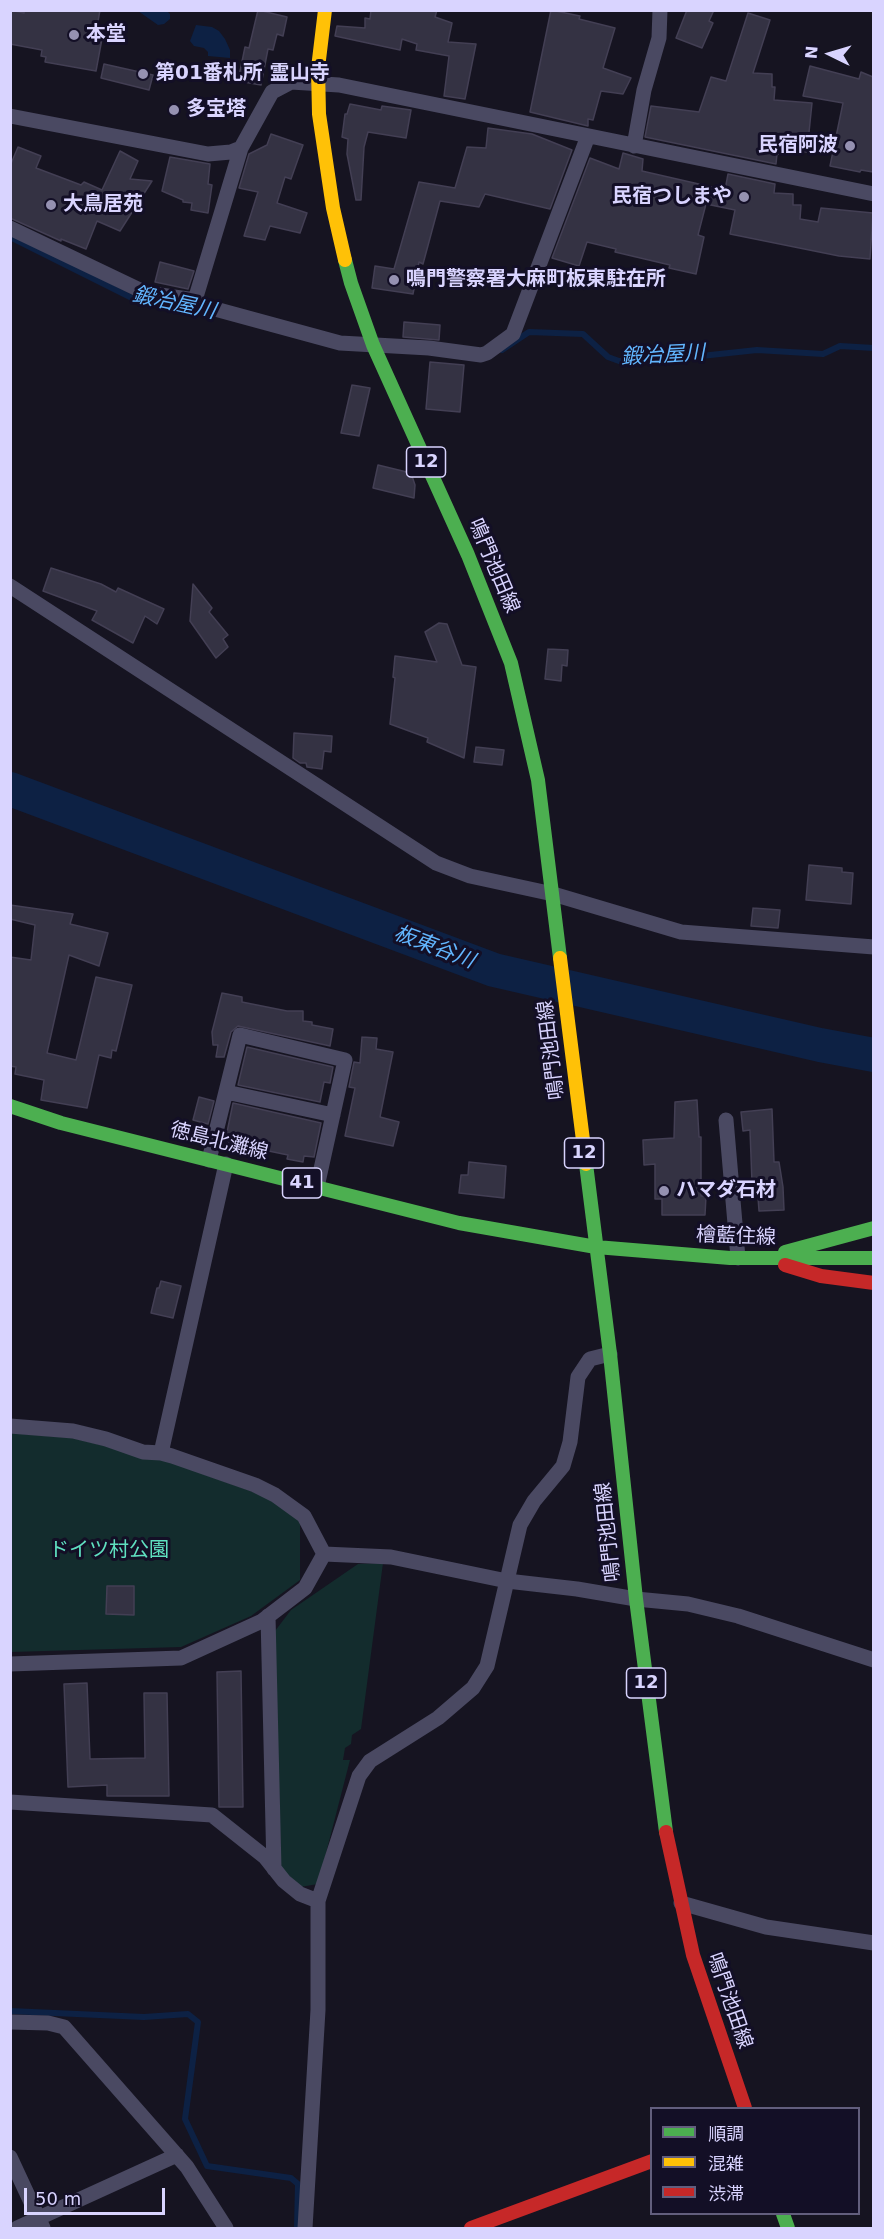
<!DOCTYPE html>
<meta charset="utf-8">
<style>
body{margin:0}
#map{position:relative;width:884px;height:2239px;overflow:hidden;background:#161421;font-family:"DejaVu Sans","Noto Sans JP",sans-serif}
canvas{display:block}
.frame{position:absolute;inset:0;border:12px solid #d9d4ff;pointer-events:none}
.legend{position:absolute;left:650px;top:2107px;width:210px;height:108px;box-sizing:border-box;background:#130f26;border:2px solid #625e7d;margin:0;padding:8px 10px;list-style:none;font-size:18px;color:#d9d4ff}
.legend li{display:flex;align-items:center;gap:12px;height:30px}
.legend b{width:30px;border:2px solid #625e7d}
.north{position:absolute;left:800px;top:24px;width:60px;height:60px;-webkit-text-stroke:4px #130f26;paint-order:stroke;rotate:275deg;font-size:16px;font-weight:700;line-height:24px;text-align:center;color:#d9d4ff}
.north::after{content:'';display:block;margin:auto;width:21px;height:27px;background:#d9d4ff;clip-path:polygon(50% 0,100% 100%,50% 72%,0 100%)}
.scale{position:absolute;left:24px;top:2188px;width:141px;height:27px;box-sizing:border-box;border:3px solid #d9d4ff;border-top:0;padding-left:8px;font-size:18px;line-height:21px;white-space:nowrap;color:#d9d4ff;-webkit-text-stroke:4px #130f26;paint-order:stroke}
</style>
<div id="map">
<canvas width="884" height="2239"></canvas>
<div class="frame"></div>
<ul class="legend">
<li><b style="height:8px;background:#4caf50"></b>順調</li>
<li><b style="height:8px;background:#ffc107"></b>混雑</li>
<li><b style="height:8px;background:#c62828"></b>渋滞</li>
</ul>
<div class="north">N</div>
<div class="scale">50 m</div>
</div>
<script>
const g = document.querySelector('canvas').getContext('2d');
g.lineJoin = 'round';
function paint(path, color) { g.fillStyle = color; g.fill(path, 'evenodd'); }
const poly = rows => new Path2D(rows.map(r => 'M' + r).join(''));
function strokePath(path, color, width, dash) { g.strokeStyle = color; g.lineWidth = width; g.lineCap = dash ? 'butt' : 'round'; g.setLineDash(dash || []); g.stroke(path); }
function drawText(font, color, halo, rows, align = 'center') {
  g.font = font + ' "DejaVu Sans","Noto Sans JP",sans-serif'; g.lineWidth = 6; g.setLineDash([]); g.textBaseline = 'middle'; g.strokeStyle = halo; g.fillStyle = color; for (const [text, x, y, turn = 0] of rows) {
    g.save(); g.translate(x, y); g.rotate((+turn || 0) * Math.PI / 180); g.textAlign = isNaN(turn) ? turn : align; if (halo) g.strokeText(text, 0, 0); g.fillText(text, 0, 0); g.restore();
  }
}
const green = poly([
 [11,1433,72,1438,164,1460,270,1498,300,1519,300,1580,251,1616,181,1647,11,1652],
 [383,1563,361,1729,352,1735,351,1744,345,1748,343,1760,350,1760,318,1884,300,1887,281,1868,275,1631,291,1610,358,1564]
]);
const water = poly([
 [138,11,167,11,170,14,170,19,164,24,158,25],
 [196,25,212,27,219,31,225,39,230,50,230,58,208,56,208,52,204,48,194,46,190,41]
]);
const stream = poly([
 [10,237,132,298,201,310],
 [502,350,529,332,583,334,608,357,619,361,673,359,757,350,823,354,840,346,874,348],
 [10,2011,144,2017,188,2014,198,2022,185,2119,207,2166,291,2178,298,2184,297,2228]
]);
const river = poly([
 [10,789,494,970,820,1045,874,1055]
]);
const building = poly([
 [10,10,24,13,25,10,100,10,97,27,104,28,96,71,45,62,46,57,41,56,42,50,10,44,10,10],
 [258,10,287,17,283,36,277,34,273,50,268,49,261,85,238,81,245,47,249,48,258,10],
 [371,10,437,10,435,17,452,23,448,42,476,44,465,99,444,96,449,56,416,50,417,44,402,39,400,50,335,36,337,26,365,28,365,18,370,19,371,10],
 [551,10,580,16,579,19,615,28,603,68,631,78,623,94,601,91,593,120,588,119,588,126,530,112,551,10],
 [687,10,714,10,709,21,713,23,702,48,676,38,687,10],
 [748,13,770,20,753,73,772,74,772,87,775,87,774,100,812,103,807,152,786,150,786,155,777,154,776,164,645,137,651,106,699,112,711,77,726,81,748,13],
 [104,64,153,75,149,90,101,78,104,64],
 [810,66,859,79,861,72,873,77,873,172,861,170,860,172,830,166,843,103,803,96,810,66],
 [350,104,381,110,382,106,411,110,406,138,368,132,364,147,361,200,356,200,347,154,348,139,342,137,345,114,347,114,350,104],
 [488,128,532,134,572,150,550,209,485,194,479,207,440,201,423,264,419,262,413,294,372,288,375,266,394,269,419,182,455,188,467,147,486,148,488,128],
 [271,134,303,145,291,179,285,177,277,203,307,213,300,233,270,226,265,240,244,236,258,192,239,188,249,154,267,145,271,134],
 [18,147,41,156,36,168,81,185,84,182,102,190,120,151,138,161,130,179,152,181,120,231,97,221,86,249,61,239,61,241,10,218,10,166,18,147],
 [623,153,643,159,642,171,725,190,728,174,775,184,774,193,793,194,793,205,801,205,800,219,818,222,821,208,873,213,870,259,839,256,730,234,735,210,706,204,698,235,704,237,696,274,669,268,670,265,615,252,616,249,587,242,579,266,552,258,590,158,619,169,623,153],
 [170,157,210,164,208,184,212,185,208,213,191,210,192,203,183,202,183,200,162,191,170,157],
 [160,262,194,271,188,289,155,282,160,262],
 [404,322,440,325,439,340,403,337,404,322],
 [430,362,464,365,460,412,426,409,430,362],
 [352,385,370,388,359,436,341,433,352,385],
 [378,465,411,473,415,485,414,498,373,488,378,465],
 [51,568,101,584,116,592,118,588,164,609,157,624,145,616,133,643,92,620,97,611,43,591,51,568],
 [193,584,212,608,209,612,228,635,223,639,228,647,216,658,190,621,193,584],
 [439,623,447,624,462,665,476,667,464,758,427,742,428,738,390,724,395,678,393,677,395,656,437,662,425,632,439,623],
 [548,649,568,650,567,666,562,665,561,681,545,679,548,649],
 [294,733,332,736,331,752,324,751,322,769,307,767,306,763,300,763,293,758,294,733],
 [476,747,504,750,502,765,474,762,476,747],
 [809,865,842,868,842,872,853,873,851,904,806,900,809,865],
 [10,905,73,914,70,924,108,933,99,966,69,955,47,1053,76,1060,96,977,132,985,116,1051,112,1050,111,1058,99,1055,87,1108,41,1100,44,1080,15,1074,16,1067,10,1066,10,957,31,960,35,925,10,919,10,905],
 [753,908,780,910,778,928,751,926,753,908],
 [222,993,242,997,242,1002,287,1011,303,1011,303,1021,312,1022,312,1025,333,1029,330,1046,238,1026,231,1032,224,1057,216,1057,218,1045,213,1045,212,1032,222,993],
 [362,1037,377,1038,376,1049,393,1052,380,1117,399,1122,393,1146,345,1136,355,1088,349,1087,354,1062,360,1063,362,1037],
 [247,1047,333,1067,330,1083,324,1082,320,1102,238,1085,247,1047],
 [199,1097,214,1101,208,1124,193,1120,199,1097],
 [697,1100,699,1137,701,1137,701,1196,706,1196,705,1215,662,1215,662,1199,655,1199,655,1164,644,1165,643,1140,674,1138,675,1102,697,1100],
 [233,1103,321,1123,314,1157,304,1156,303,1162,287,1159,288,1155,225,1142,233,1103],
 [772,1109,774,1162,779,1162,783,1187,784,1210,759,1211,757,1183,752,1183,750,1130,743,1131,741,1112,772,1109],
 [469,1162,506,1166,504,1198,459,1193,461,1175,468,1175,469,1162],
 [161,1281,181,1286,173,1318,151,1313,157,1288,159,1288,161,1281],
 [107,1586,134,1586,134,1615,106,1614,107,1586],
 [241,1671,243,1807,219,1807,217,1672,241,1671],
 [87,1683,90,1759,145,1758,144,1693,167,1693,169,1796,107,1796,107,1785,68,1787,64,1684,87,1683]
]);
const street = poly([
 [10,116,208,154,231,152,241,148,272,92,291,82,339,85,874,194],
 [634,146,644,90,659,38,660,10],
 [241,148,195,300,204,306,340,343,429,348,481,355,487,353,513,334,588,136],
 [10,228,146,293,195,300],
 [10,586,436,863,470,876,553,894,681,932,874,947],
 [226,1092,333,1115],
 [726,1120,738,1258],
 [209,1160,240,1035,345,1060,317,1187],
 [10,1426,73,1431,106,1439,143,1452,161,1453,172,1456,255,1485,275,1495,304,1516,324,1554,305,1588,262,1621,181,1658,10,1664],
 [161,1453,226,1164],
 [324,1554,391,1557,507,1581,577,1589,636,1599,688,1604,738,1616,874,1660],
 [268,1616,274,1869],
 [10,1802,212,1815,265,1857,284,1881,300,1894,318,1901],
 [681,1903,766,1927,874,1943],
 [10,2022,48,2023,64,2027,187,2167,226,2228],
 [10,2157,43,2228],
 [17,2228,177,2155],
 [305,2228,318,2010,318,1901,359,1776,370,1761,438,1718,473,1688,487,1666,520,1525,534,1501,563,1466,570,1442,578,1377,590,1359,610,1354]
]);
const fast = poly([
 [345,260,351,283,373,345,468,555,511,663,538,780,560,958],
 [10,1106,61,1123,459,1223,596,1247],
 [586,1164,610,1354,636,1599,666,1832],
 [596,1247,730,1258,874,1258],
 [785,1252,874,1228],
 [783,2214,788,2228]
]);
const slow = poly([
 [325,10,318,68,319,114,333,208,345,260],
 [560,958,586,1164]
]);
const jam = poly([
 [785,1265,821,1276,874,1283],
 [666,1832,693,1955,745,2108],
 [471,2228,652,2161]
]);
const markers = [
 [74,35,6,"#9591b1"],
 [143,74,6,"#9591b1"],
 [174,110,6,"#9591b1"],
 [850,146,6,"#9591b1"],
 [744,197,6,"#9591b1"],
 [51,205,6,"#9591b1"],
 [394,280,6,"#9591b1"],
 [664,1191,6,"#9591b1"]
];
const shields = [
 [426,462,39],
 [584,1153,39],
 [302,1183,39],
 [646,1683,39]
];
const shieldNames = [
 ["12",426,462],
 ["12",584,1153],
 ["41",302,1183],
 ["12",646,1683]
];
const poiNames = [
 ["本堂",86,35],
 ["第01番札所 霊山寺",155,74],
 ["多宝塔",186,110],
 ["民宿阿波",838,146,"right"],
 ["民宿つしまや",732,197,"right"],
 ["大鳥居苑",63,205],
 ["鳴門警察署大麻町板東駐在所",406,280],
 ["ハマダ石材",676,1191]
];
const streetNames = [
 ["鳴門池田線",493,566,67],
 ["鳴門池田線",552,1050,-97],
 ["徳島北灘線",219,1142,14],
 ["檜藍住線",736,1237,2],
 ["鳴門池田線",609,1532,-96],
 ["鳴門池田線",729,2001,71]
];
const parkNames = [
 ["ドイツ村公園",109,1551]
];
const waterNames = [
 ["鍛冶屋川",174,304,12],
 ["鍛冶屋川",663,356,-3],
 ["板東谷川",434,948,21]
];
paint(green, '#132c2d');
paint(water, '#0d2144');
strokePath(stream, '#0d2144', 6);
strokePath(river, '#0d2144', 34);
paint(building, '#343243');
strokePath(building, '#433f54', 1.5);
strokePath(street, '#4a4962', 15);
strokePath(fast, '#4caf50', 14);
strokePath(slow, '#ffc107', 14);
strokePath(jam, '#c62828', 14);
for (const [x, y, r, color] of markers) { const dot = new Path2D(); dot.arc(x, y, r, 0, 2 * Math.PI); g.fillStyle = color; g.fill(dot); strokePath(dot, '#130f26', 2); }
for (const [x, y, w] of shields) { const box = new Path2D(); box.roundRect(x - w / 2, y - 15, w, 30, 4.5); g.fillStyle = '#130f26'; g.fill(box); strokePath(box, '#d9d4ff', 1.5); }
drawText('bold 18px', '#d9d4ff', null, shieldNames);
drawText('bold 20px', '#d9d4ff', '#130f26', poiNames, 'left');
drawText('20px', '#d9d4ff', '#130f26', streetNames);
drawText('20px', '#5fe0c0', '#130f26', parkNames);
drawText('italic 21px', '#62b6ff', '#130f26', waterNames);
</script>
